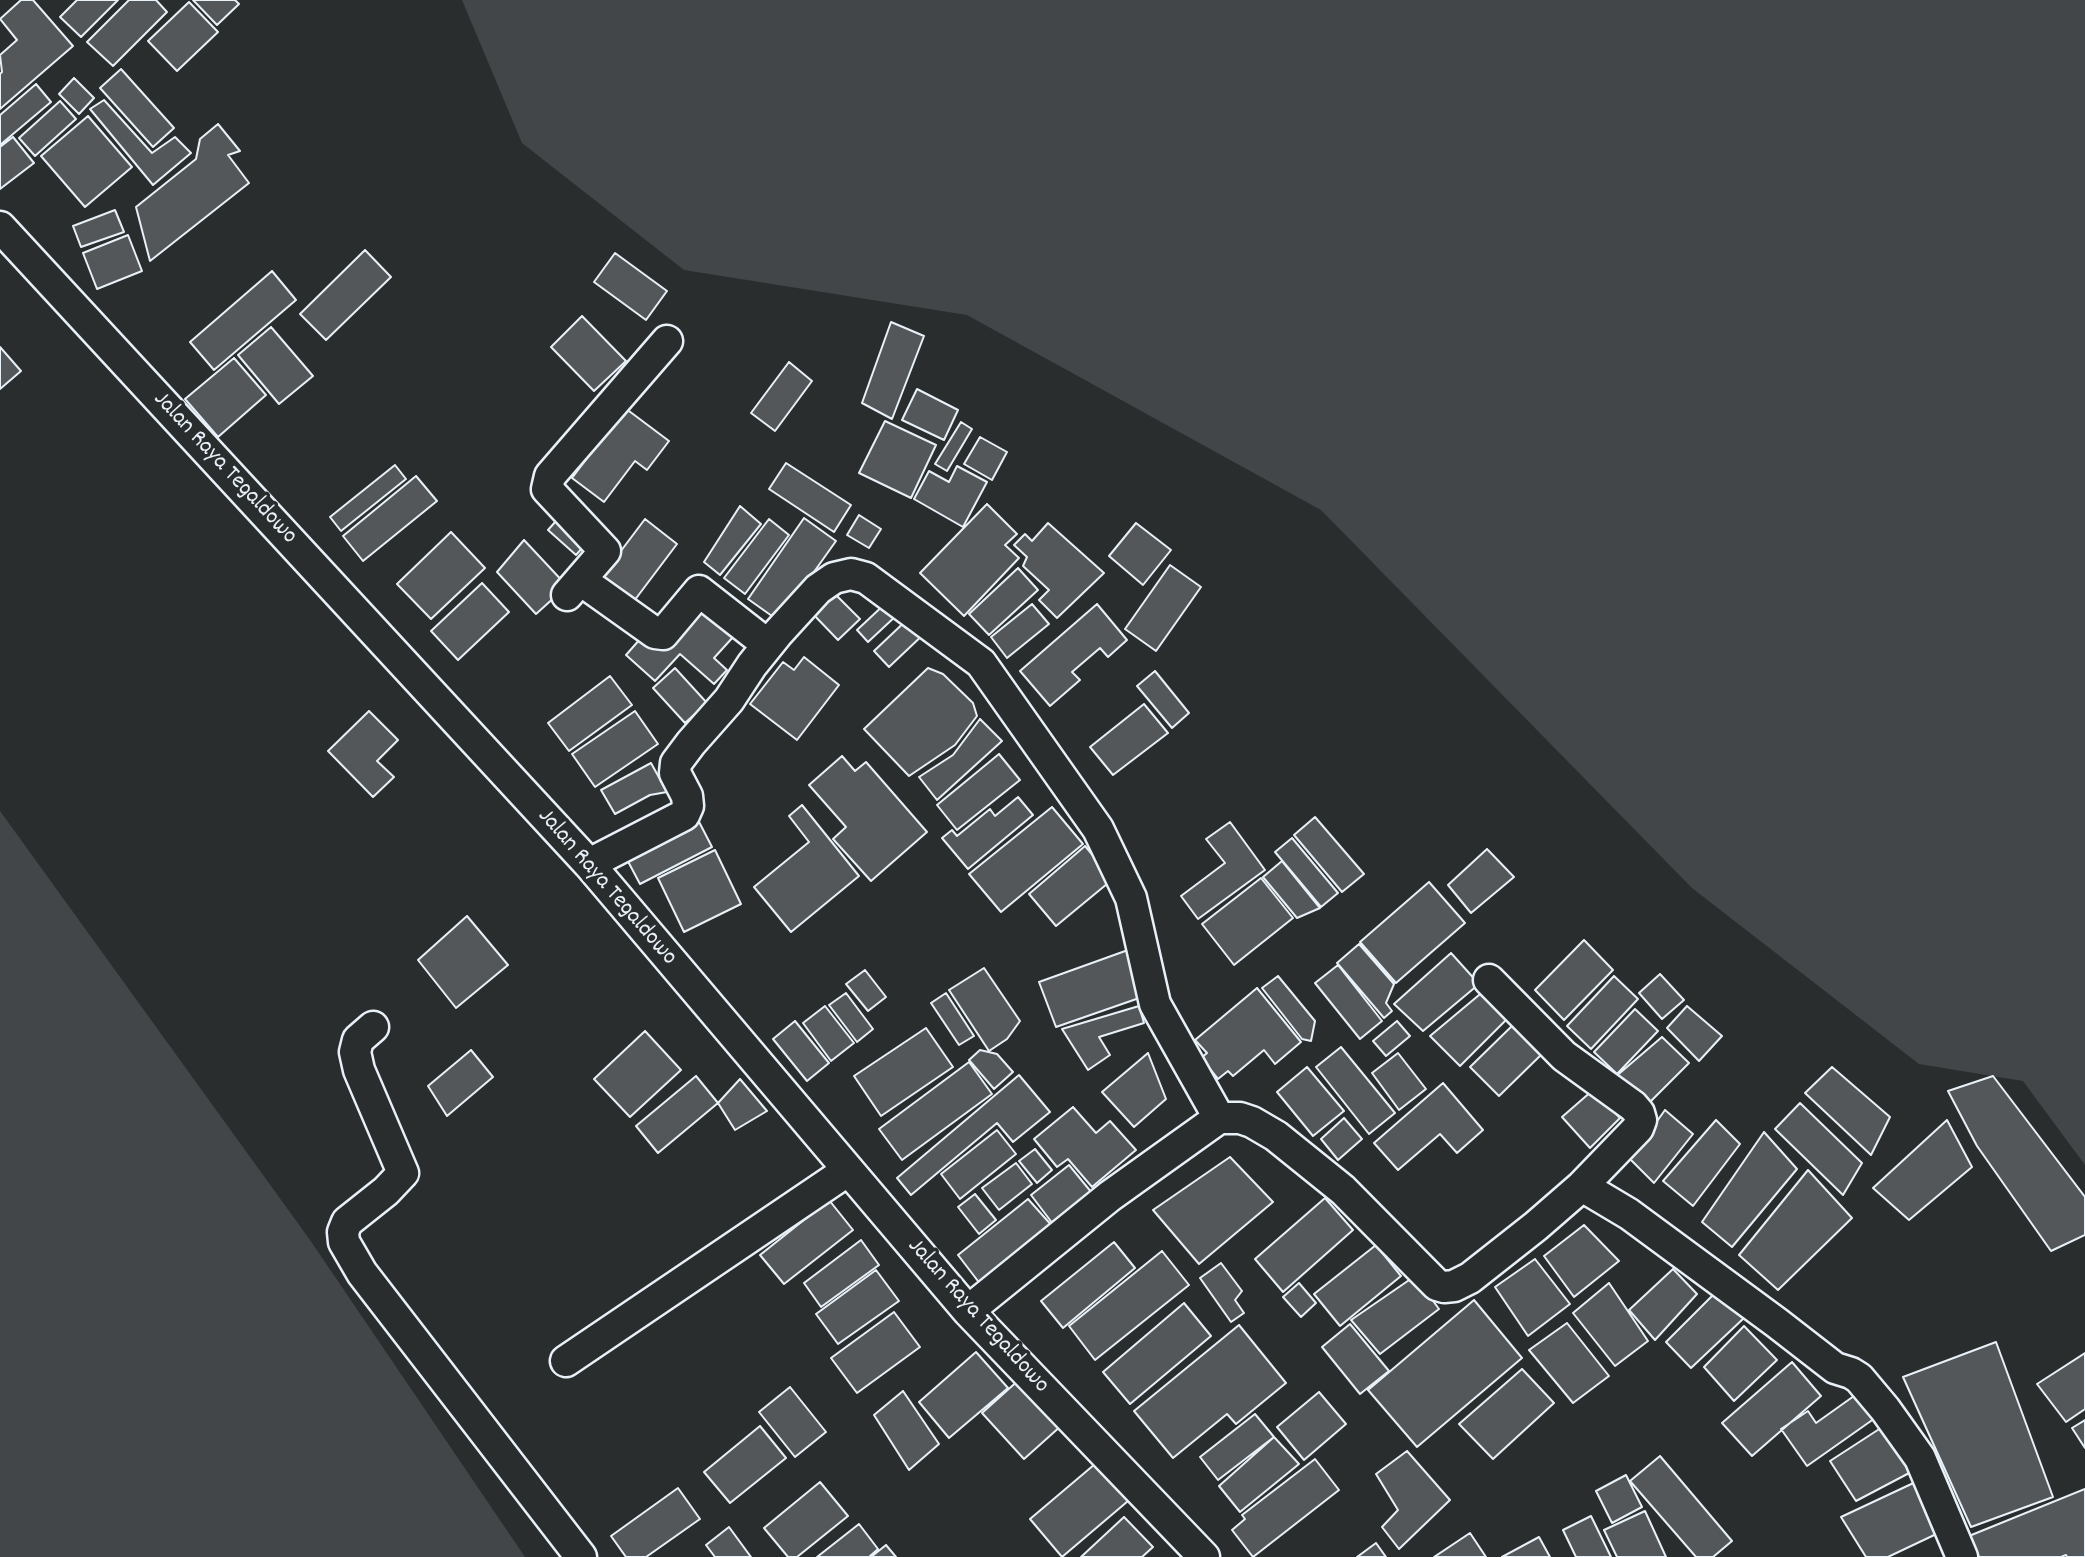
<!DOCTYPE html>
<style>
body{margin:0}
canvas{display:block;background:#2a2d2e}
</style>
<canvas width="2085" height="1557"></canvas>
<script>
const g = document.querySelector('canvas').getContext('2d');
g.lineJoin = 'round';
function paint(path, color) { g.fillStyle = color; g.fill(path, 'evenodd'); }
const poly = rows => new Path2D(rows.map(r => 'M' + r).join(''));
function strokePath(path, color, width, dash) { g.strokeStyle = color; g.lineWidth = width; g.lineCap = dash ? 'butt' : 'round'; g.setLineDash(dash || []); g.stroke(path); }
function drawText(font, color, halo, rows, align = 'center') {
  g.font = font + ' Dekko,sans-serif'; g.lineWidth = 7; g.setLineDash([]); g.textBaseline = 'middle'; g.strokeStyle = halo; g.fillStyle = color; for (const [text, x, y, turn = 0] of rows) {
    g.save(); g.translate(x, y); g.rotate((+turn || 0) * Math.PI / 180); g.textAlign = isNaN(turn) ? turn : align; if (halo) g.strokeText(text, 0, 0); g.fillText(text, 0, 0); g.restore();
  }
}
const green = poly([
 [462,0,2085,0,2085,1165,2023,1081,1919,1064,1692,888,1321,510,967,315,684,270,522,143],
 [0,811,310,1240,525,1557,0,1557]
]);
const building = poly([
 [21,0,33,0,73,46,0,109,0,74,2,72,0,55,17,40,0,19,21,0],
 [77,0,118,0,81,37,60,17,77,0],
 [129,0,156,0,167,12,113,66,87,42,129,0],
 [193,0,235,0,239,4,217,25,193,0],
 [189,2,218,32,177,71,148,41,189,2],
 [121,69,174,128,153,147,100,88,121,69],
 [74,78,94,98,79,114,59,94,74,78],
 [36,84,51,102,0,145,0,115,36,84],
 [104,100,152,153,175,137,191,153,153,185,90,109,104,100],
 [60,101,76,119,35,156,19,138,60,101],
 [88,116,132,167,85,207,41,156,88,116],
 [218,124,240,151,228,155,249,183,150,261,136,207,196,159,200,139,218,124],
 [13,137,34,163,0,189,0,147,13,137],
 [115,210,124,232,81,247,73,226,115,210],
 [128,235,142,271,97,289,83,253,128,235],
 [365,250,391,277,326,340,300,314,365,250],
 [615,253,667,291,646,320,594,282,615,253],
 [272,271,296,300,214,370,190,342,272,271],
 [582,316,626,361,594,391,551,347,582,316],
 [891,322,924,336,892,419,862,403,891,322],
 [271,327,313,376,279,404,238,355,271,327],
 [0,347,21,371,0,389,0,347],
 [234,358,266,395,218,437,185,399,234,358],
 [789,362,812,381,775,431,751,413,789,362],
 [917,389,958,410,944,440,902,420,917,389],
 [625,408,669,441,647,470,635,461,604,502,572,478,625,408],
 [885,421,936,445,911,498,859,473,885,421],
 [961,422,972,429,947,471,935,464,961,422],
 [980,437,1007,452,992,480,964,464,980,437],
 [786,463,851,505,834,532,769,489,786,463],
 [395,465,406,479,341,531,330,517,395,465],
 [957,466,987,482,963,527,914,499,929,471,949,482,957,466],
 [416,476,437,501,363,561,343,536,416,476],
 [987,504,1017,534,1005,545,1019,558,964,616,920,573,987,504],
 [740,506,761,524,720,575,704,562,740,506],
 [564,512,592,537,576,555,548,530,564,512],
 [859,515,881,529,869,548,847,535,859,515],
 [804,518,836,541,779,621,748,599,804,518],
 [645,519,677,544,628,609,596,584,645,519],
 [769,519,789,535,745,594,724,578,769,519],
 [1048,523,1104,573,1057,618,1039,600,1049,590,1023,566,1027,557,1014,545,1025,534,1032,541,1048,523],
 [1136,523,1171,550,1143,585,1109,556,1136,523],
 [451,532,485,568,431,619,397,584,451,532],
 [524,540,567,586,536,614,497,572,524,540],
 [1170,565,1201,587,1156,651,1125,629,1170,565],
 [1018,568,1038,590,989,635,969,614,1018,568],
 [693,579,744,625,714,658,727,670,714,684,680,654,655,681,626,655,693,579],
 [482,583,509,612,458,660,431,631,482,583],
 [832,591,860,619,838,640,811,612,832,591],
 [887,602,898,614,868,642,857,630,887,602],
 [1032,604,1049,624,1007,658,991,637,1032,604],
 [1097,604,1127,640,1108,657,1100,648,1072,672,1080,680,1050,706,1020,671,1097,604],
 [912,615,927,631,889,667,874,651,912,615],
 [804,657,839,685,797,740,750,704,783,662,794,670,804,657],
 [675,668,707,703,685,723,653,688,675,668],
 [928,668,943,674,973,703,977,716,955,745,909,776,864,729,928,668],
 [1155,671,1189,713,1172,728,1137,686,1155,671],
 [610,676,632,705,569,751,548,723,610,676],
 [1144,704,1168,733,1113,775,1090,747,1144,704],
 [369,711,398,740,377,761,394,777,373,797,328,751,369,711],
 [635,711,658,744,595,787,572,754,635,711],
 [980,719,1002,741,937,800,919,777,953,755,980,719],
 [999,754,1020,780,957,830,937,805,999,754],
 [842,756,855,771,866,762,927,832,871,881,833,839,846,827,809,785,842,756],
 [651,763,667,792,650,795,615,814,601,790,651,763],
 [1018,797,1033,815,968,869,942,838,952,830,957,836,990,809,995,816,1018,797],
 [802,805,859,876,791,932,754,887,809,842,789,816,802,805],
 [1052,807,1083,844,1001,912,969,874,1052,807],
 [695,814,712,847,640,884,623,852,695,814],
 [1315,817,1364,874,1342,892,1294,835,1315,817],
 [1230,822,1265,870,1198,919,1181,896,1225,863,1206,839,1230,822],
 [1292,838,1338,893,1321,907,1275,852,1292,838],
 [1085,846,1113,879,1056,926,1029,894,1085,846],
 [1487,849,1514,877,1471,913,1448,885,1487,849],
 [715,850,741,904,684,932,658,878,715,850],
 [1282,861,1320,908,1297,918,1263,877,1282,861],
 [1261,878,1293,918,1234,965,1202,924,1261,878],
 [1429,882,1465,923,1396,983,1360,942,1429,882],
 [467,916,508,965,456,1008,418,960,467,916],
 [1584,940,1613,970,1564,1020,1535,990,1584,940],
 [1359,944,1394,984,1386,1003,1392,1011,1384,1018,1337,963,1359,944],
 [1128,950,1145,996,1056,1027,1039,982,1128,950],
 [1451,953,1479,984,1423,1031,1394,1004,1451,953],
 [1338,965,1382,1021,1360,1039,1315,983,1338,965],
 [984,968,1020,1021,1007,1039,989,1051,949,990,984,968],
 [865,970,886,997,868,1011,846,984,865,970],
 [1660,974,1684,1000,1662,1019,1639,993,1660,974],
 [1278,976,1315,1021,1311,1041,1302,1039,1262,988,1278,976],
 [1614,976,1638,999,1591,1049,1567,1026,1614,976],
 [1257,988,1301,1042,1275,1064,1264,1050,1233,1076,1228,1071,1218,1079,1201,1058,1207,1053,1195,1040,1257,988],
 [1485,990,1510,1016,1460,1066,1430,1036,1485,990],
 [846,993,873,1029,857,1042,829,1005,846,993],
 [946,993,974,1036,959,1045,931,1003,946,993],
 [825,1006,854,1043,831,1061,803,1023,825,1006],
 [1139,1006,1144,1023,1099,1037,1110,1055,1088,1070,1062,1029,1139,1006],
 [1687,1006,1722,1036,1699,1061,1667,1028,1687,1006],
 [1635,1009,1658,1031,1617,1074,1594,1052,1635,1009],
 [795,1021,829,1063,807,1081,773,1039,795,1021],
 [1397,1021,1410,1036,1386,1056,1373,1041,1397,1021],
 [1515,1023,1544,1052,1499,1096,1470,1067,1515,1023],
 [926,1028,953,1067,881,1116,854,1076,926,1028],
 [645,1031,681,1070,630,1117,594,1079,645,1031],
 [1662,1037,1689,1063,1644,1108,1614,1078,1662,1037],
 [1341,1047,1395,1113,1369,1134,1316,1067,1341,1047],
 [471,1050,493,1077,447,1116,428,1086,471,1050],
 [980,1050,997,1054,1013,1072,994,1089,969,1060,980,1050],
 [1148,1053,1166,1099,1134,1127,1102,1092,1148,1053],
 [1398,1053,1426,1089,1399,1110,1372,1073,1398,1053],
 [969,1062,992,1094,902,1160,879,1129,969,1062],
 [1307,1067,1344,1111,1313,1136,1277,1092,1307,1067],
 [1832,1067,1890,1117,1871,1155,1805,1093,1832,1067],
 [1019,1075,1050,1112,1013,1142,997,1123,911,1195,897,1178,1019,1075],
 [696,1076,718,1103,658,1153,636,1126,696,1076],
 [1993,1076,2085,1197,2085,1235,2051,1251,1977,1146,1948,1091,1993,1076],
 [740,1079,767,1111,735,1130,718,1103,740,1079],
 [1443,1083,1483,1130,1457,1153,1440,1134,1398,1170,1374,1143,1443,1083],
 [1593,1090,1620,1118,1590,1148,1562,1117,1593,1090],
 [1800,1103,1862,1163,1843,1195,1775,1129,1800,1103],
 [1073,1107,1096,1133,1110,1121,1136,1150,1092,1187,1068,1159,1057,1167,1034,1139,1073,1107],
 [1665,1110,1693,1134,1654,1183,1630,1159,1665,1110],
 [1344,1118,1362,1139,1338,1160,1321,1139,1344,1118],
 [1716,1120,1740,1144,1693,1206,1663,1181,1716,1120],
 [1947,1120,1972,1167,1909,1220,1873,1188,1947,1120],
 [997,1130,1016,1154,960,1199,941,1174,997,1130],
 [1764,1132,1797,1169,1732,1247,1702,1222,1764,1132],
 [1035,1149,1052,1170,1037,1183,1019,1161,1035,1149],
 [1230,1157,1273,1202,1199,1264,1153,1210,1230,1157],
 [1016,1163,1032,1184,999,1210,982,1188,1016,1163],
 [1069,1165,1092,1193,1053,1224,1031,1195,1069,1165],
 [1808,1170,1852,1218,1778,1290,1739,1255,1808,1170],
 [975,1194,996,1220,979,1234,958,1207,975,1194],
 [1325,1198,1353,1230,1283,1292,1255,1259,1325,1198],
 [1028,1199,1054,1228,981,1285,958,1255,1028,1199],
 [829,1200,853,1230,784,1284,760,1255,829,1200],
 [1584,1225,1619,1261,1574,1297,1544,1256,1584,1225],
 [861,1240,879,1265,821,1307,804,1283,861,1240],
 [1114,1242,1135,1268,1063,1328,1041,1301,1114,1242],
 [1376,1245,1401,1276,1340,1326,1314,1294,1376,1245],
 [1162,1251,1189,1285,1095,1360,1069,1326,1162,1251],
 [1535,1259,1570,1304,1528,1336,1495,1287,1535,1259],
 [1221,1263,1242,1291,1235,1300,1244,1313,1231,1322,1200,1278,1221,1263],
 [1673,1269,1697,1294,1655,1340,1629,1310,1673,1269],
 [876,1270,899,1301,838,1344,816,1314,876,1270],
 [1415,1276,1439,1309,1380,1354,1351,1320,1415,1276],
 [1299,1283,1316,1303,1301,1317,1283,1297,1299,1283],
 [1609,1283,1648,1341,1615,1366,1573,1313,1609,1283],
 [1715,1293,1744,1318,1691,1368,1666,1342,1715,1293],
 [1474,1300,1522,1358,1417,1447,1368,1390,1474,1300],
 [1184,1303,1211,1336,1130,1404,1103,1372,1184,1303],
 [894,1312,920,1347,857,1393,831,1358,894,1312],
 [1567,1323,1609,1376,1573,1403,1529,1350,1567,1323],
 [1350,1324,1389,1371,1360,1394,1322,1347,1350,1324],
 [1239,1325,1286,1383,1236,1424,1227,1414,1173,1458,1134,1411,1239,1325],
 [1744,1326,1777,1360,1734,1401,1704,1367,1744,1326],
 [1996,1342,2053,1497,1971,1527,1903,1377,1996,1342],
 [976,1352,1008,1388,949,1438,919,1402,976,1352],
 [2085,1353,2085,1409,2066,1422,2037,1384,2085,1353],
 [1792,1362,1821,1396,1752,1456,1722,1423,1792,1362],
 [1522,1369,1554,1403,1493,1459,1459,1424,1522,1369],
 [1021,1378,1062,1425,1024,1459,982,1413,1021,1378],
 [790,1387,826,1432,795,1457,759,1412,790,1387],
 [903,1391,939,1444,909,1470,874,1415,903,1391],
 [1861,1391,1878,1416,1807,1466,1781,1429,1808,1411,1816,1423,1861,1391],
 [1319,1392,1346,1424,1304,1460,1277,1427,1319,1392],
 [1255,1414,1274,1437,1218,1480,1200,1457,1255,1414],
 [2085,1420,2085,1448,2072,1428,2085,1420],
 [1887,1424,1913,1471,1856,1501,1830,1461,1887,1424],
 [760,1426,786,1458,730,1503,704,1472,760,1426],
 [1274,1437,1299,1464,1240,1512,1219,1486,1274,1437],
 [1407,1451,1450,1500,1399,1549,1382,1527,1398,1510,1376,1474,1407,1451],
 [1660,1456,1732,1541,1713,1557,1696,1557,1630,1481,1660,1456],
 [1315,1459,1339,1490,1253,1557,1232,1530,1245,1519,1242,1515,1315,1459],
 [1095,1464,1128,1501,1062,1557,1030,1519,1095,1464],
 [1626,1475,1642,1507,1612,1523,1596,1491,1626,1475],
 [1922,1479,1949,1528,1888,1557,1866,1557,1841,1517,1922,1479],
 [820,1482,848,1516,797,1557,788,1557,764,1528,820,1482],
 [678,1488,700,1519,646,1557,626,1557,611,1536,678,1488],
 [2085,1489,2085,1557,2067,1557,2066,1555,2061,1557,1979,1557,1969,1536,2085,1489],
 [1645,1511,1666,1557,1617,1557,1604,1530,1645,1511],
 [1591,1516,1611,1557,1576,1557,1563,1530,1591,1516],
 [1124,1517,1153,1547,1142,1557,1081,1557,1124,1517],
 [859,1524,878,1549,869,1557,817,1557,859,1524],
 [729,1527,751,1557,715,1557,706,1545,729,1527],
 [1470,1533,1486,1557,1434,1557,1470,1533],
 [1539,1537,1550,1557,1502,1557,1539,1537],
 [1376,1543,1386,1557,1357,1557,1376,1543],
 [886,1545,896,1557,871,1557,886,1545]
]);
const minor = poly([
 [0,227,589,864,968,1311,1204,1557],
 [582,581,655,633,663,634,699,591,768,645],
 [567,595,605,551,547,489,550,476,667,341],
 [589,864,684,815,688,806,687,796,675,773,676,763,691,743,729,700,752,665,777,634,818,589,834,578,851,574,866,578,981,663,1098,829,1131,898,1155,1004,1219,1118],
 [1489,980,1564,1056,1633,1106,1639,1113,1641,1120,1638,1128,1582,1186],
 [373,1027,358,1040,355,1052,359,1070,403,1173,386,1191,347,1222,343,1232,344,1242,362,1273,581,1557],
 [968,1311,1110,1196,1219,1118,1240,1118,1252,1122,1276,1136,1343,1190,1437,1285,1444,1287,1454,1286,1470,1278,1536,1226,1582,1186,1629,1214,1777,1323,1835,1368,1851,1373,1859,1378,1885,1409,1920,1458,1962,1557],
 [566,1361,847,1171]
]);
const streetNames = [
 ["Jalan Raya Tegaldowo",224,469,47],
 ["Jalan Raya Tegaldowo",606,888,49],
 ["Jalan Raya Tegaldowo",977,1317,48]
];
paint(green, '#424648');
paint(building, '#535759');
strokePath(building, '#e8f1f8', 2);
strokePath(minor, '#e8f1f8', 35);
strokePath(minor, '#2a2d2e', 30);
drawText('24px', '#e8f1f8', '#2a2d2e', streetNames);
</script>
